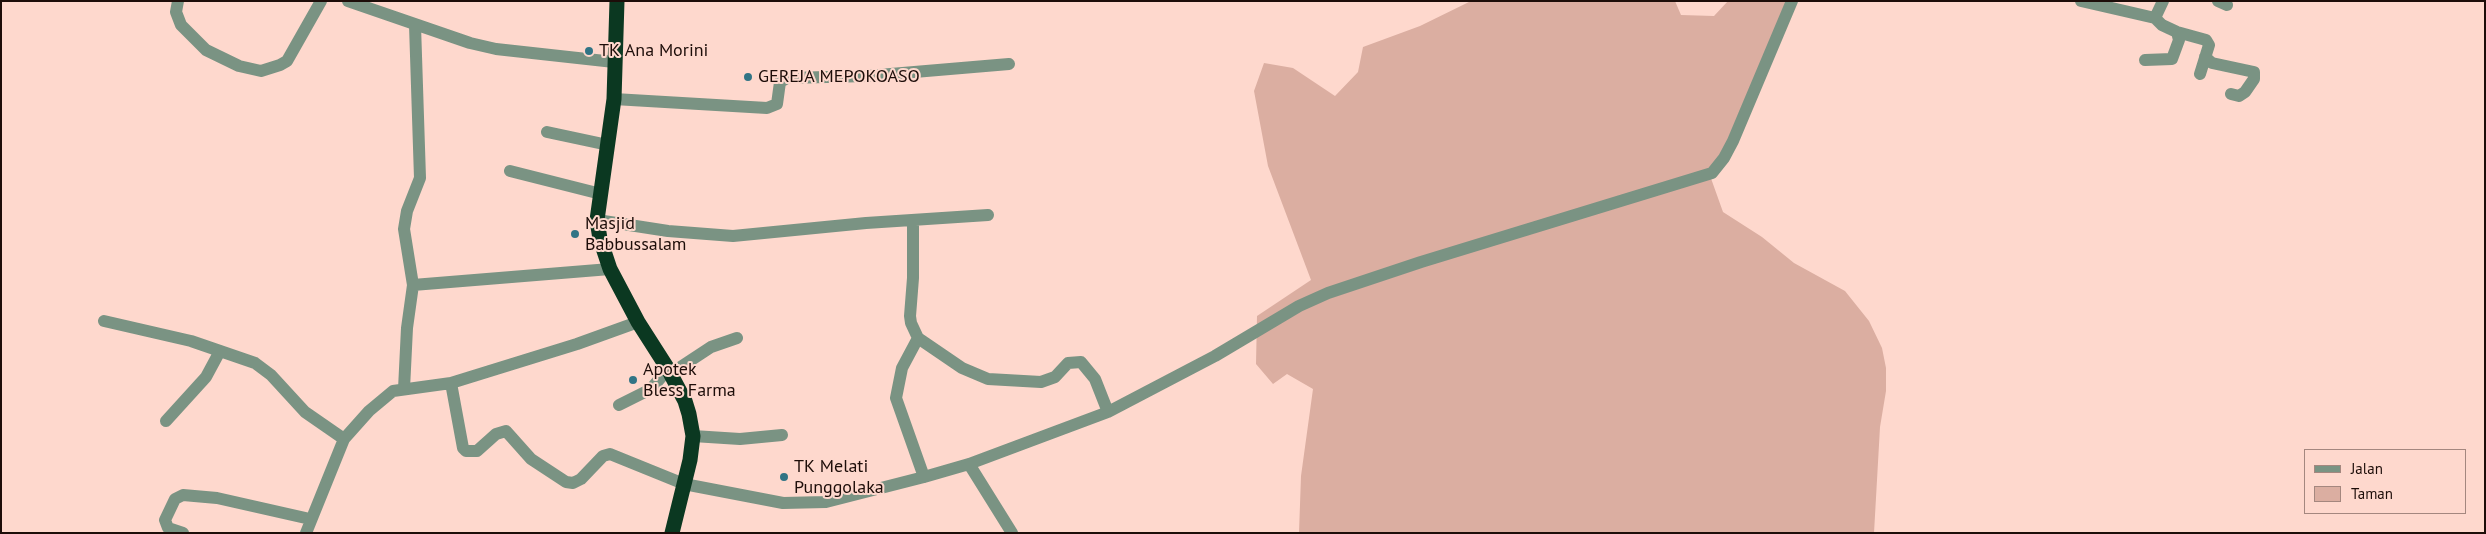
<!DOCTYPE html>
<style>
body{margin:0}
#map{position:relative;width:2486px;height:534px;overflow:hidden;background:#fed8cd;font-family:"PT Sans",sans-serif}
canvas{display:block}
.frame{position:absolute;inset:0;border:2px solid #1d0d09;pointer-events:none}
.legend{position:absolute;left:2304px;top:449px;width:162px;height:65px;box-sizing:border-box;background:#fed8cd;border:1px solid #a4877f;margin:0;padding:6px 9px;list-style:none;font-size:15px;color:#1d0d09}
.legend li{display:flex;align-items:center;gap:10px;height:25px}
.legend b{width:25px;border:1px solid #a4877f}
</style>
<div id="map">
<canvas width="2486" height="534"></canvas>
<div class="frame"></div>
<ul class="legend">
<li><b style="height:6px;background:#7a9383"></b>Jalan</li>
<li><b style="height:14px;background:#dbaea1"></b>Taman</li>
</ul>
</div>
<script>
const g = document.querySelector('canvas').getContext('2d');
g.lineJoin = 'round';
function paint(path, color) { g.fillStyle = color; g.fill(path, 'evenodd'); }
const poly = rows => new Path2D(rows.map(r => 'M' + r).join(''));
function strokePath(path, color, width, dash) { g.strokeStyle = color; g.lineWidth = width; g.lineCap = dash ? 'butt' : 'round'; g.setLineDash(dash || []); g.stroke(path); }
function drawText(font, color, halo, rows, align = 'center') {
  g.font = font + ' "PT Sans",sans-serif'; g.lineWidth = 4; g.setLineDash([]); g.textBaseline = 'middle'; g.strokeStyle = halo; g.fillStyle = color; for (const [text, x, y, turn = 0] of rows) {
    g.save(); g.translate(x, y); g.rotate((+turn || 0) * Math.PI / 180); g.textAlign = isNaN(turn) ? turn : align; if (halo) g.strokeText(text, 0, 0); g.fillText(text, 0, 0); g.restore();
  }
}
const green = poly([
 [1471,1,1675,1,1681,15,1714,16,1728,1,1787,1,1721,155,1708,170,1723,212,1762,237,1794,263,1845,291,1869,321,1882,348,1886,368,1886,391,1880,427,1874,533,1299,533,1301,476,1313,389,1287,374,1273,384,1256,364,1257,316,1311,280,1268,166,1254,91,1264,63,1293,68,1335,96,1358,72,1363,47,1420,26]
]);
const minor = poly([
 [178,1,176,12,181,25,206,50,239,66,261,71,280,65,287,61,321,1],
 [348,1,470,43,496,49,614,62],
 [2081,1,2155,18,2162,25,2177,32,2206,40,2209,45,2200,74],
 [2218,1,2227,5],
 [2155,18,2163,1],
 [2205,57,2212,63,2254,72,2254,79,2245,92,2239,96,2231,94],
 [2145,60,2172,59,2179,40,2177,32],
 [614,99,767,108,777,104,780,82,787,78,867,76,1009,64],
 [547,132,608,145],
 [510,171,601,194],
 [597,220,668,231,733,236,866,223,988,215],
 [913,220,913,278,910,316,911,323,918,338,962,368,988,379,1041,382,1055,377,1068,363,1081,362,1095,379,1108,412],
 [413,285,610,269],
 [104,321,191,341,255,363,271,375,305,412,344,439],
 [918,338,902,368,896,398,924,477],
 [670,374,711,347,737,338],
 [451,383,463,448,466,451,477,451,496,434,506,431,531,459,566,482,573,483,581,479,603,456,610,454,684,484,783,503,826,502,924,477,969,464,1108,412,1215,356,1299,306,1328,293,1421,262,1712,173,1724,158,1733,141,1792,1],
 [404,389,407,328,413,285,404,229,407,211,420,178,415,25],
 [619,405,651,389,668,369],
 [166,421,206,377,220,351],
 [693,436,740,439,782,435],
 [969,464,1012,533],
 [183,533,168,528,165,520,175,499,183,495,217,498,310,519],
 [306,533,344,439,369,411,393,391,451,383,577,344,638,322]
]);
const highway = poly([
 [617,1,614,99,597,220,600,239,610,269,638,322,668,369,685,401,689,414,693,436,690,460,672,533]
]);
const markers = [
 [589,51,5,"#317485"],
 [748,77,5,"#317485"],
 [575,234,5,"#317485"],
 [633,380,5,"#317485"],
 [784,477,5,"#317485"]
];
const poiNames = [
 ["TK Ana Morini",599,51],
 ["GEREJA MEPOKOASO",758,77],
 ["Masjid",585,224],
 ["Babbussalam",585,245],
 ["Apotek",643,370],
 ["Bless Farma",643,391],
 ["TK Melati",794,467],
 ["Punggolaka",794,488]
];
paint(green, '#dbaea1');
strokePath(minor, '#7a9383', 12);
strokePath(highway, '#0b3821', 15);
for (const [x, y, r, color] of markers) { const dot = new Path2D(); dot.arc(x, y, r, 0, 2 * Math.PI); g.fillStyle = color; g.fill(dot); strokePath(dot, '#fed8cd', 2); }
drawText('18px', '#1d0d09', '#fed8cd', poiNames, 'left');
</script>
